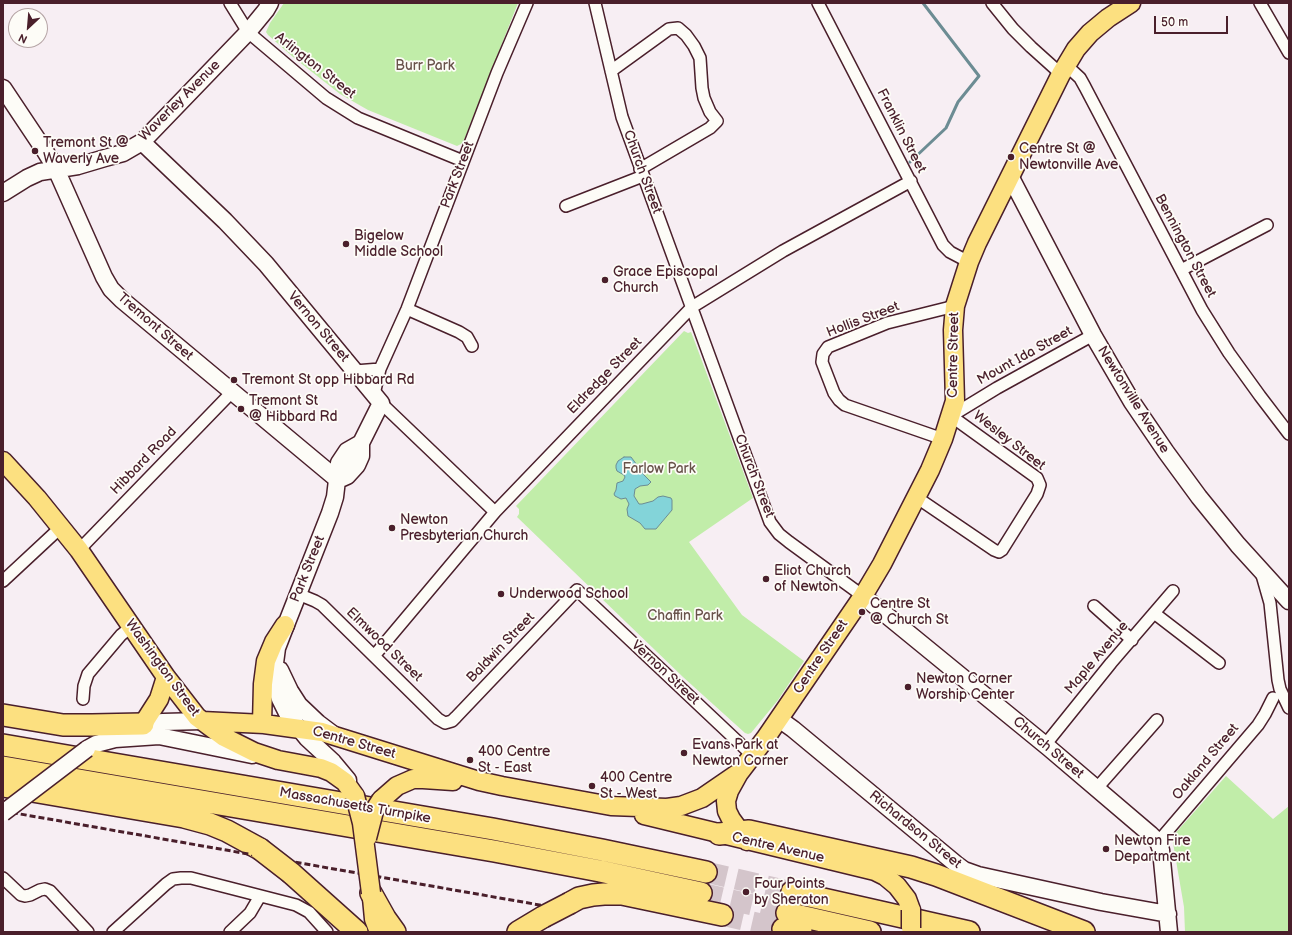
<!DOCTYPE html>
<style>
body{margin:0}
#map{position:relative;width:1292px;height:935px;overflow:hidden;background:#f7eef3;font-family:"Balsamiq Sans",sans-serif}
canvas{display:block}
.frame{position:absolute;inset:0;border:4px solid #4a1f2b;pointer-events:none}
.north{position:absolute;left:8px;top:8px;width:40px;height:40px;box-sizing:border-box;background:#fdfcf7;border:1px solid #b5a4a5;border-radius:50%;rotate:206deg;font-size:11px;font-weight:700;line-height:16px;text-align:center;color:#4a1f2b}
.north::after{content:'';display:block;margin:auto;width:14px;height:18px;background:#4a1f2b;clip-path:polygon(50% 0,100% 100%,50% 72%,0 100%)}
.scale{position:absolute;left:1154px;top:16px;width:74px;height:18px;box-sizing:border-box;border:2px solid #4a1f2b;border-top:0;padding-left:5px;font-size:12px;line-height:14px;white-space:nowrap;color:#4a1f2b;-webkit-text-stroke:3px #fdfcf7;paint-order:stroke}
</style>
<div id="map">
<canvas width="1292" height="935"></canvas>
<div class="frame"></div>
<div class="north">N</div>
<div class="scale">50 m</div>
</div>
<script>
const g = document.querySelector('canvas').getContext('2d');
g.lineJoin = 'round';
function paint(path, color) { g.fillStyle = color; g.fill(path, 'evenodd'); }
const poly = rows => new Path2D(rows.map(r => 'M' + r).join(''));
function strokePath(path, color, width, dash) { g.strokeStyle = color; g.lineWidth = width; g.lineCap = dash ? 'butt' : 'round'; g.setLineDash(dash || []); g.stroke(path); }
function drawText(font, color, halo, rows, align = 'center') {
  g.font = font + ' "Balsamiq Sans",sans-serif'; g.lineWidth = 3.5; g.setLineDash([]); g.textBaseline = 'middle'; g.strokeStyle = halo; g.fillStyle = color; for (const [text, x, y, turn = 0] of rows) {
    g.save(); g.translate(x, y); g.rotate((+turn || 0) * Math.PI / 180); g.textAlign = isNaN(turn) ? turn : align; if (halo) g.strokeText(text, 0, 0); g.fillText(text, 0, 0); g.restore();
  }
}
const green = poly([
 [284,3,518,3,464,140,461,144,457,146,368,110,340,94,293,57,268,35,266,32,270,23],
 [684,331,688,333,691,332,693,337,753,498,689,542,742,615,804,661,778,700,751,733,748,734,745,733,683,677,517,517,519,514,519,509,516,506],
 [1226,776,1273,819,1289,806,1289,932,1185,932,1184,907,1172,837]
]);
const water = poly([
 [624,457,631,457,637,465,643,467,643,474,651,482,648,485,640,486,635,489,634,496,639,504,642,504,653,501,658,497,663,496,671,498,672,500,672,510,656,529,645,529,640,523,628,516,627,509,629,504,626,498,621,499,615,496,614,494,616,490,617,483,623,481,625,477,624,475,617,471,616,468,616,465,618,461,624,457]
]);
const stream = poly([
 [910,162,946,128,958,102,979,76,923,3]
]);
const highwayTunnel = poly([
 [706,872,792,892],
 [701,893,787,913],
 [722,915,783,929]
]);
const street = poly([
 [230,3,248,32,326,98,358,118,463,161],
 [595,3,622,117,770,522,779,534,789,542,863,596],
 [818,3,943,245,950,252,969,262],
 [992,3,1013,29,1031,47,1061,74],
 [1260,3,1289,53],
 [1066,65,1080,78,1085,87,1202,310,1229,353,1260,396,1289,434],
 [611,71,669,29,678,28,686,35,694,46,700,58,702,88,704,98,710,112,717,121,710,128,640,169],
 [566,206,643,176],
 [1181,270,1267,225],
 [407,309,459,332,467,337,472,346],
 [355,371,380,369],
 [374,394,380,369,407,309,497,73,527,3],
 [381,403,495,512],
 [943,439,845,405,839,400,834,393,822,362,823,354,828,347,887,323,955,306],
 [916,497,994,550,999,552,1002,550,1037,494,1040,485,1037,478,951,416,997,388,1093,335],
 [79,550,232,392],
 [1262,575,1270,603,1278,680,1280,689,1289,708],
 [3,581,60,528],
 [298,594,315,601,322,605,438,719,445,723,452,721,456,717,577,590,753,756],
 [1094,606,1132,640],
 [1154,613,1219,663],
 [374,656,495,512,692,307,783,251,911,181],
 [83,699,84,686,88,674,121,635,131,627],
 [1045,745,1111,663,1173,591],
 [1097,788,1157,720],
 [1158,842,1258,725,1265,714,1273,698],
 [3,878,21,895,25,896,30,895,40,890,45,889,50,891,88,932],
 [113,932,166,884,173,879,181,878,191,878,296,905,309,912,327,932],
 [230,932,250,913,260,896]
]);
const secondary = poly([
 [3,88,45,151,56,169,104,277,111,289,122,300,338,480],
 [142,142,225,221,266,264,381,403,361,443,361,456,357,465,347,476,338,480],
 [1010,176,1093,335,1132,402,1166,452,1199,497,1238,545,1289,601],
 [3,193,27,178,40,172,78,166,105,158,123,153,142,142,248,32,266,10,270,3],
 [863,596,1049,748,1150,834,1158,842,1161,850,1169,932],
 [280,670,290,691,299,705,318,723,334,735],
 [779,719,793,729,956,864,964,870,978,875,1101,902,1168,914],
 [134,725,163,722,202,721],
 [87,749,96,744,115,739,159,736,252,755],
 [348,780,333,762,307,738,287,713,280,699,276,687,275,663,277,648,282,635,330,513,335,497,339,463,347,451,361,443]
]);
const primary = poly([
 [3,461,37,498,79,550,166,677,197,717,224,737,254,752,278,760,321,768,331,772,345,782,355,796],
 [202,721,264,724,322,732,479,781,502,786,611,806,667,808,681,806,702,798,737,774],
 [143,724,159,699,166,677],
 [262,724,263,684,266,661,274,642,285,625],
 [381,800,397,786,413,779,423,779,453,781],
 [644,815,875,871,885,876,897,886,907,899,911,910],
 [747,841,731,819,727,811,726,801,729,791,739,773,765,739,863,596,882,564,930,470,943,439,955,401,953,330,955,306,969,262,977,243,1061,74,1076,49,1090,33,1108,18,1131,3],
 [372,898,374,919,379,932]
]);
const highway = poly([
 [3,715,63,725,92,725,143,724],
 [3,745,493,829,602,850,706,872],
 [3,767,494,851,600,871,701,893],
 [3,786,184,817,210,824,227,831,260,849],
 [719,834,749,831,911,867,936,875,1084,932],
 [291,873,357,932],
 [792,892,969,932],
 [371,893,385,918,395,932],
 [570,903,579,898,593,895,604,894,622,894,722,915],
 [787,913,870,932],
 [783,929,801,932],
 [518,932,543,917]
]);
const rail = poly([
 [3,811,574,911]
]);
const secondaryBridge = poly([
 [3,813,87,749]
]);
const primaryBridge = poly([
 [355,796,362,823,371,893],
 [367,838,374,811,381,800],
 [911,910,911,928]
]);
const highwayBridge = poly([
 [260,849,291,873],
 [543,917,570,903]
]);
const markers = [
 [35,151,4,"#4a1f2b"],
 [1011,157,4,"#4a1f2b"],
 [346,244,4,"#4a1f2b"],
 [605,280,4,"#4a1f2b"],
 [234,380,4,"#4a1f2b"],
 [241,409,4,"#4a1f2b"],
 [392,528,4,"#4a1f2b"],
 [766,579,4,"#4a1f2b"],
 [501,594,4,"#4a1f2b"],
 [862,612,4,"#4a1f2b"],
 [908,687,4,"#4a1f2b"],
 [684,753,4,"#4a1f2b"],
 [470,760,4,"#4a1f2b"],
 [592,786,4,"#4a1f2b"],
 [1106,849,4,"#4a1f2b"],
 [746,892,4,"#4a1f2b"]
];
const streetNames = [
 ["Arlington Street",315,66,38],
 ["Waverley Avenue",180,101,-45],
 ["Franklin Street",901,131,63],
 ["Church Street",642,172,70],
 ["Park Street",458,175,-69],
 ["Bennington Street",1185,246,62],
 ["Hollis Street",863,320,-21],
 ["Tremont Street",155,327,41],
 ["Vernon Street",318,327,50],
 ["Centre Street",954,355,-89],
 ["Mount Ida Street",1025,356,-29],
 ["Eldredge Street",605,376,-46],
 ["Newtonville Avenue",1133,400,58],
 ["Wesley Street",1009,441,38],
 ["Hibbard Road",144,461,-46],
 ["Church Street",754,476,69],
 ["Park Street",308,569,-68],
 ["Elmwood Street",384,645,44],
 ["Baldwin Street",501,648,-46],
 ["Centre Street",821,657,-56],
 ["Maple Avenue",1097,658,-50],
 ["Washington Street",162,668,54],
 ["Vernon Street",665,673,43],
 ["Centre Street",354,743,16],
 ["Church Street",1048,748,40],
 ["Oakland Street",1206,762,-50],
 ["Massachusetts Turnpike",355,806,10],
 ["Richardson Street",915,830,39],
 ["Centre Avenue",778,848,13]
];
const parkNames = [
 ["Burr Park",425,66],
 ["Farlow Park",659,469],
 ["Chaffin Park",685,616]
];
const poiNames = [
 ["Tremont St @",43,143],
 ["Waverly Ave",43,159],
 ["Centre St @",1019,149],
 ["Newtonville Ave",1019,165],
 ["Bigelow",354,236],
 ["Middle School",354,252],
 ["Grace Episcopal",613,272],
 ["Church",613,288],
 ["Tremont St opp Hibbard Rd",242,380],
 ["Tremont St",249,401],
 ["@ Hibbard Rd",249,417],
 ["Newton",400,520],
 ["Presbyterian Church",400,536],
 ["Eliot Church",774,571],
 ["of Newton",774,587],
 ["Underwood School",509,594],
 ["Centre St",870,604],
 ["@ Church St",870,620],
 ["Newton Corner",916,679],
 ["Worship Center",916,695],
 ["Evans Park at",692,745],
 ["Newton Corner",692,761],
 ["400 Centre",478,752],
 ["St - East",478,768],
 ["400 Centre",600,778],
 ["St - West",600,794],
 ["Newton Fire",1114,841],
 ["Department",1114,857],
 ["Four Points",754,884],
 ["by Sheraton",754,900]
];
paint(green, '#c1eda9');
paint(water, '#83d4d9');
strokePath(water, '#6c8c93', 1);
strokePath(stream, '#6c8c93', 3);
strokePath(highwayTunnel, '#d4c5cb', 21, [21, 10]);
strokePath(street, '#4a1f2b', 14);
strokePath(secondary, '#4a1f2b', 19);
strokePath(primary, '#4a1f2b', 21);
strokePath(highway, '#4a1f2b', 24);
strokePath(street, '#fdfcf7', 11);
strokePath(secondary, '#fdfcf7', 16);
strokePath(primary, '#fce080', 18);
strokePath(highway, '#fce080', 21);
strokePath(rail, '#4a1f2b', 3, [6, 3]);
strokePath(secondaryBridge, '#4a1f2b', 19, []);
strokePath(primaryBridge, '#4a1f2b', 21, []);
strokePath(highwayBridge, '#4a1f2b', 24, []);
strokePath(secondaryBridge, '#fdfcf7', 16);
strokePath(primaryBridge, '#fce080', 18);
strokePath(highwayBridge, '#fce080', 21);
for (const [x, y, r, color] of markers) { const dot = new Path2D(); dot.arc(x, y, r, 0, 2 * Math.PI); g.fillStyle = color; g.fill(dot); strokePath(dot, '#fdfcf7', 1.5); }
drawText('14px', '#4a1f2b', '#fdfcf7', streetNames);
drawText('14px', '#68524a', '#fdfcf7', parkNames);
drawText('14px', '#4a1f2b', '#fdfcf7', poiNames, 'left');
</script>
